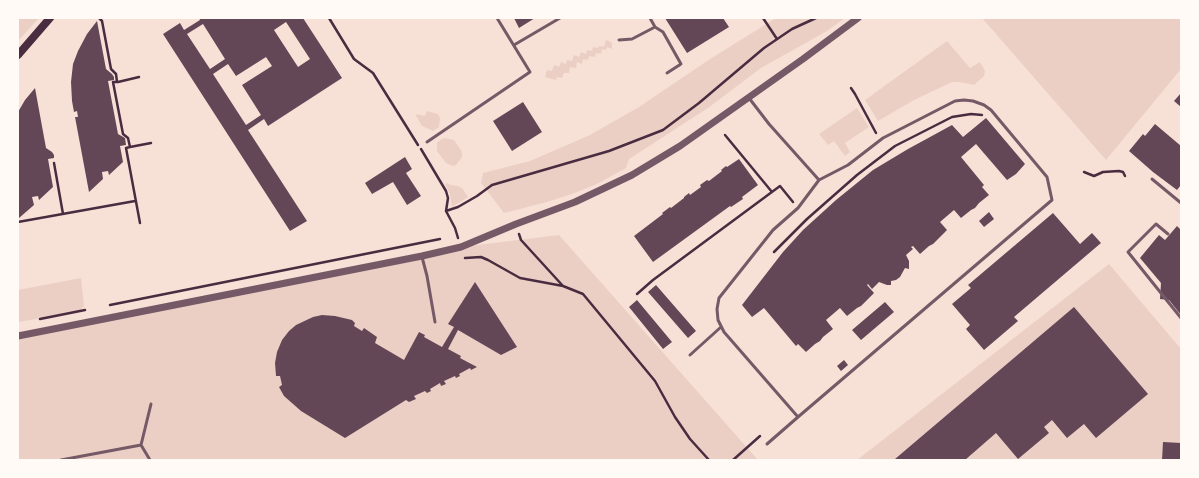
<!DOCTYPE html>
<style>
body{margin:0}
#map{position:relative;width:1199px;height:478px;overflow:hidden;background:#f7e1d7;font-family:"PT Sans",sans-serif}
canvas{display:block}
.frame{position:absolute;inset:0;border:19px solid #fffaf5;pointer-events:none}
</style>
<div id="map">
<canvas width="1199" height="478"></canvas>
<div class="frame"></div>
</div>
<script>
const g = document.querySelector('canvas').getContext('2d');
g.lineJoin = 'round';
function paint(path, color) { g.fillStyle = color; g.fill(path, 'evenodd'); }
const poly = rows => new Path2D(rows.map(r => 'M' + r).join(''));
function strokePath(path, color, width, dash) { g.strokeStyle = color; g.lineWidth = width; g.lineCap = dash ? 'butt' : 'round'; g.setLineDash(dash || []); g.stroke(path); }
const green = poly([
 [18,18,39,18,18,41],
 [776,18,845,18,827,31,761,68,708,108,629,159,626,168,597,184,572,194,547,202,504,213,481,183,483,173,530,161,590,135,639,107,707,61],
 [982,18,1181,18,1181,69,1106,160],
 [606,40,609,41,612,43,612,49,607,47,606,50,602,49,601,54,596,53,595,57,589,56,588,60,583,59,582,64,577,62,576,68,570,67,569,73,564,73,562,78,557,77,556,80,545,77,547,70,552,71,554,65,559,67,561,62,566,64,567,60,572,61,574,55,579,57,581,52,586,54,587,50,592,51,593,47,598,48,599,46,604,47],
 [947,41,970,68,980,62,985,71,984,76,974,85,960,82,952,82,914,100,878,121,865,100],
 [857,108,869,127,845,143,850,152,845,156,834,141,828,145,819,134],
 [427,111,438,114,440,118,439,127,433,131,422,126,415,114,425,116],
 [445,138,454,140,461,150,462,154,462,157,456,165,453,166,446,163,437,151,437,143,440,140],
 [447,183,451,185,458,186,462,188,468,197,452,207,450,194,445,184],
 [559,235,758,460,18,460,18,336,461,247],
 [1109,264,1181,349,1181,460,857,460],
 [81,278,84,306,78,312,18,322,18,290]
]);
const building = poly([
 [199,18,303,18,342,78,268,126,264,119,248,130,307,221,290,231,163,34,180,23,184,30,200,20],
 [286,22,310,59,298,67,274,30],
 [203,24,225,59,210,69,187,34],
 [266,57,272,66,242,85,261,115,246,125,213,74,228,64,236,76],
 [514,18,535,18,519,28],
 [665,18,723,18,729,27,687,53],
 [97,21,106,69,112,74,114,77,114,80,108,81,118,134,125,138,126,145,120,146,123,162,109,175,108,171,102,172,103,179,89,192,75,117,78,117,77,111,74,112,72,101,71,82,73,64,78,51,87,34],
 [35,88,46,148,52,152,54,155,54,158,48,159,53,187,39,200,38,196,32,197,34,205,19,218,18,211,18,112,25,100],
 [1181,93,1181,107,1174,101],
 [523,102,542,132,512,151,493,121],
 [986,118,1025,164,1016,174,1007,180,976,144,961,157,984,185,982,187,989,195,979,203,975,208,971,210,961,218,954,210,940,222,947,230,933,244,929,246,920,254,913,246,911,247,913,249,906,255,909,261,909,269,905,268,900,277,896,280,891,281,891,285,887,285,879,282,872,289,868,284,867,285,874,293,861,306,857,308,847,316,840,308,826,320,833,329,823,337,820,341,815,344,806,352,798,344,796,346,764,308,752,317,742,305,783,252,803,230,836,200,873,170,908,149,952,125,963,137],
 [1155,124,1181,146,1181,185,1177,190,1153,172,1129,151,1143,134,1145,136],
 [405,157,412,169,406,173,421,196,407,205,393,182,372,194,365,183],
 [739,159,758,185,742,197,743,199,731,207,730,206,653,262,634,236,663,214,662,213,670,207,671,208,684,198,684,197,689,193,690,195,701,187,700,185,707,180,709,181,722,171,721,170,726,166,727,167],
 [989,212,994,219,984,227,979,221],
 [1053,213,1080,244,1092,233,1101,243,1014,317,1018,321,984,350,966,329,970,325,952,304,971,288,968,285],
 [1177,226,1181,230,1181,315,1169,300,1160,299,1161,283,1140,258,1159,235,1165,240],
 [475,282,517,347,501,355,458,330,448,349,461,356,460,358,477,367,471,370,470,368,459,374,460,376,456,378,455,376,444,381,446,384,441,386,440,383,430,389,431,391,427,393,425,391,414,396,416,399,409,402,406,400,345,438,301,411,284,396,279,387,282,385,280,376,276,376,275,363,277,352,282,340,289,331,296,325,313,317,322,315,335,316,352,320,355,323,354,326,362,331,364,328,377,337,375,343,404,360,419,332,425,335,424,337,442,347,454,327,448,324],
 [656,285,696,331,688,338,648,292],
 [637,300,672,342,663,349,629,307],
 [885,302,894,312,861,340,852,330],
 [1074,307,1148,394,1096,438,1084,424,1067,438,1052,420,1044,427,1049,433,1018,459,996,433,965,460,896,460,895,459],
 [844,360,848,365,841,371,837,366],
 [1163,442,1181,443,1181,460,1162,460]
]);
const path = poly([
 [99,18,102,21,111,69,116,74,117,82,113,82,123,134,128,138,130,147,126,148,140,223],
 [329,18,354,59,373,73,418,145],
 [763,18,777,39],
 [118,82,139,77],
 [851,88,855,94,876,133],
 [725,135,772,192],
 [130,147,151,143],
 [421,149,446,191,448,198,446,211,455,228,458,238],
 [54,163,63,214],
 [1084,172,1094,176,1103,172,1119,171,1123,172,1125,176],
 [446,211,458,207,477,196,492,185,609,151,663,130,699,103,764,48,792,29,816,18],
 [18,222,135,201],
 [519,234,521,240,563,286],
 [774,252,807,219,857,175,895,146,952,117,971,114,982,115],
 [465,258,481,257,488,260,520,278,563,286,583,294,655,381,675,417,690,439,709,460],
 [637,294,653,280,780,186,793,202],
 [110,305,440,239],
 [40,319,85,310],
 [733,460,760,436]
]);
const service = poly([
 [650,18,655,27,663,32,681,64,667,73],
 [619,40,632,39,655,27],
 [514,45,560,18],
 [749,98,769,124,819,180],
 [964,100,973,101,984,105,991,110,1047,177,1052,200,798,417,724,332,718,320,717,309,719,298,773,230,798,208,819,180,848,165,883,138,955,101,964,100],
 [427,142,530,72,497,18],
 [1152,179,1181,203],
 [1168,234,1156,224,1128,252,1181,318],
 [422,257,427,276,435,322],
 [690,355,721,327],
 [767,444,798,417],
 [61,460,141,445],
 [150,460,141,445,151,404]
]);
const tertiary = poly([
 [18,336,422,256,461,247,516,224,575,202,632,175,680,146,803,59,858,18]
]);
const secondary = poly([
 [18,55,50,18]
]);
paint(green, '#ebcfc5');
paint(building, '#644757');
strokePath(path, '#4a2c40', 2.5);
strokePath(service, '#755966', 3);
strokePath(tertiary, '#755966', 7);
strokePath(secondary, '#4a2c40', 8);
</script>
